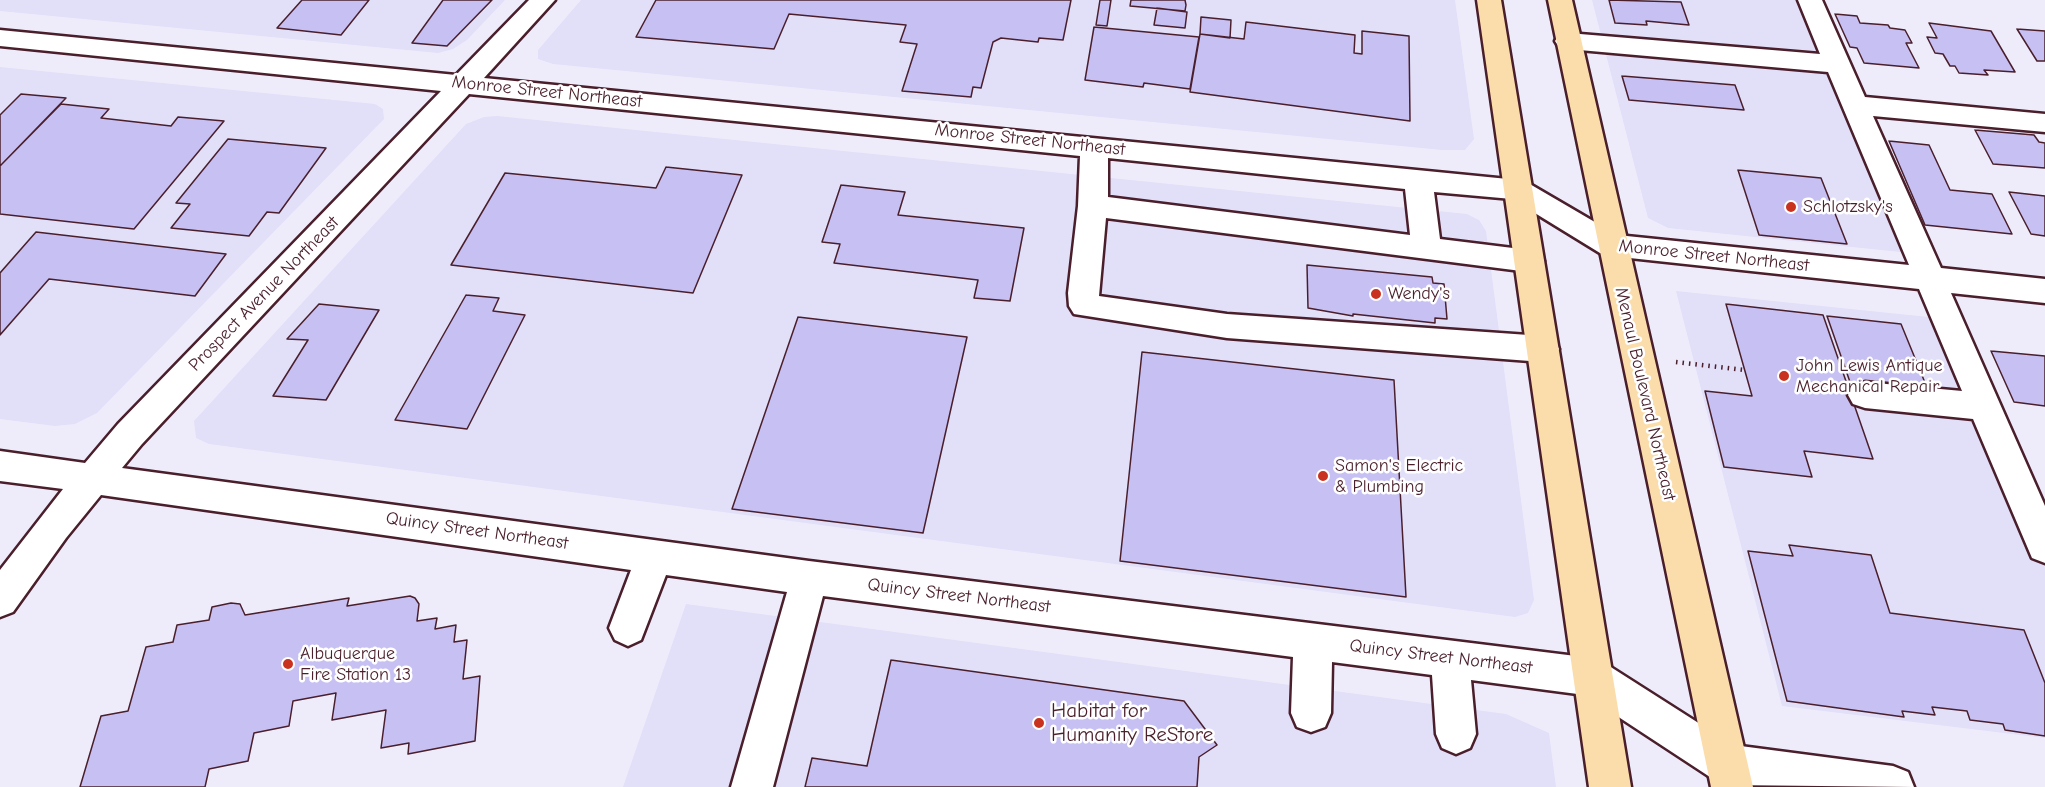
<!DOCTYPE html>
<style>
body{margin:0}
canvas{display:block;background:#eeecfb}
</style>
<canvas width="2045" height="787"></canvas>
<script>
const g = document.querySelector('canvas').getContext('2d');
g.lineJoin = 'round';
function paint(path, color) { g.fillStyle = color; g.fill(path, 'evenodd'); }
const poly = rows => new Path2D(rows.map(r => 'M' + r).join(''));
function strokePath(path, color, width, dash) { g.strokeStyle = color; g.lineWidth = width; g.lineCap = dash ? 'butt' : 'round'; g.setLineDash(dash || []); g.stroke(path); }
function drawText(font, color, halo, rows, align = 'center') {
  g.font = font + ' "Comic Neue",sans-serif'; g.lineWidth = 5; g.setLineDash([]); g.textBaseline = 'middle'; g.strokeStyle = halo; g.fillStyle = color; for (const [text, x, y, turn = 0] of rows) {
    g.save(); g.translate(x, y); g.rotate((+turn || 0) * Math.PI / 180); g.textAlign = isNaN(turn) ? turn : align; if (halo) g.strokeText(text, 0, 0); g.fillText(text, 0, 0); g.restore();
  }
}
const built = poly([
 [0,0,505,0,467,40,453,49,438,53,0,11],
 [581,0,1455,0,1474,139,1465,150,1442,150,553,64,538,59,538,50],
 [1592,0,1802,0,1910,253,1668,228,1648,218],
 [0,67,375,104,383,109,384,119,97,413,75,424,55,426,0,419],
 [497,116,1467,214,1479,220,1486,231,1534,600,1528,613,1515,617,209,444,196,438,194,421,466,124,484,117],
 [1676,291,1938,318,2045,568,2045,738,1782,706],
 [686,604,1506,714,1549,733,1556,787,623,787]
]);
const building = poly([
 [302,0,369,0,341,35,277,28,302,0],
 [443,0,492,0,447,46,412,43,443,0],
 [656,0,1071,0,1063,40,1039,38,1038,42,1001,38,993,42,981,88,973,87,971,97,902,91,917,44,900,42,906,25,789,14,774,49,636,37,656,0],
 [1100,0,1111,0,1107,26,1096,25,1100,0],
 [1131,0,1185,0,1186,5,1185,11,1130,6,1131,0],
 [1609,0,1681,2,1689,25,1646,21,1647,25,1615,23,1609,0],
 [1157,8,1187,12,1185,28,1154,25,1157,8],
 [1835,14,1857,16,1860,23,1888,25,1890,28,1905,30,1912,43,1906,43,1919,68,1864,63,1857,48,1850,47,1835,14],
 [1201,17,1231,20,1230,38,1200,34,1201,17],
 [1246,22,1355,35,1354,53,1362,54,1362,31,1409,36,1410,121,1190,92,1200,34,1244,39,1246,22],
 [1929,23,1991,31,2015,72,1984,70,1988,75,1959,73,1955,66,1950,66,1943,54,1935,53,1927,37,1937,38,1929,23],
 [1094,27,1199,37,1190,89,1144,83,1143,87,1085,80,1094,27],
 [2017,29,2045,31,2045,61,2037,61,2017,29],
 [1622,76,1735,85,1744,110,1629,100,1622,76],
 [21,94,66,98,0,166,0,115,21,94],
 [61,104,109,109,101,118,171,126,178,117,224,121,134,229,0,214,0,166,61,104],
 [1975,130,2034,135,2039,142,2045,143,2045,168,1993,164,1975,130],
 [228,139,326,148,279,213,267,212,249,236,171,228,190,204,176,203,228,139],
 [1889,141,1929,145,1950,190,1992,194,2012,234,1925,225,1889,141],
 [666,167,742,175,693,293,451,265,505,173,656,188,666,167],
 [1738,170,1821,178,1847,244,1759,235,1738,170],
 [841,185,905,192,898,215,1024,228,1010,301,974,298,978,280,834,263,840,244,822,242,841,185],
 [2009,192,2045,196,2045,236,2031,234,2009,192],
 [36,232,226,254,195,296,49,279,0,335,0,273,36,232],
 [1307,265,1432,277,1433,283,1444,284,1447,319,1435,318,1435,323,1353,314,1353,316,1308,308,1307,265],
 [466,295,499,298,493,311,525,315,467,429,395,420,466,295],
 [319,304,379,310,326,400,273,396,308,340,287,339,319,304],
 [1726,304,1823,315,1873,459,1804,451,1812,477,1724,467,1705,391,1752,396,1726,304],
 [1827,316,1901,324,1928,390,1850,382,1827,316],
 [798,317,967,337,923,533,732,509,798,317],
 [1991,351,2045,356,2045,406,2014,402,1991,351],
 [1142,352,1394,380,1406,597,1120,561,1142,352],
 [1789,545,1871,555,1890,613,2024,630,2045,683,2045,736,2005,730,2003,724,1970,720,1967,711,1932,707,1935,715,1902,711,1904,717,1787,701,1748,551,1793,556,1789,545],
 [410,596,415,598,419,604,417,621,437,618,435,629,456,625,454,642,467,640,463,679,480,676,475,741,408,754,409,743,381,748,386,710,332,720,336,693,293,701,289,726,254,733,248,761,209,769,205,787,80,787,101,716,128,711,146,647,173,642,177,625,209,620,212,607,231,603,240,604,245,615,349,598,347,606,410,596],
 [891,660,1184,701,1217,745,1199,757,1197,787,805,787,812,758,867,766,891,660]
]);
const path = poly([
 [1676,362,1744,370]
]);
const minor = poly([
 [529,0,555,0,484,78,1518,180,1528,183,1617,235,1909,265,1828,72,1568,49,1559,47,1555,41,1559,35,1568,33,1820,54,1798,0,1822,0,1865,97,2045,114,2045,132,1873,116,1941,268,2045,279,2045,303,1951,293,2045,506,2045,563,2032,558,1973,419,1865,408,1853,404,1848,395,1853,386,1865,382,1962,391,1919,289,1611,256,1600,253,1512,199,1434,192,1440,239,1529,250,1540,253,1544,261,1540,269,1529,272,1106,218,1099,296,1227,314,1543,336,1554,340,1559,349,1554,358,1543,362,1227,338,1074,314,1069,306,1068,293,1078,206,1080,156,469,94,142,444,122,468,809,561,1592,658,1606,664,1733,745,1893,766,1908,772,1914,787,1727,785,1713,779,1585,695,1471,680,1476,734,1470,748,1456,754,1442,748,1436,734,1432,675,1332,662,1331,713,1325,727,1311,732,1297,727,1291,713,1293,657,823,596,773,787,731,787,787,592,666,575,641,640,628,646,615,640,609,628,631,570,101,495,66,538,13,612,0,617,0,570,63,489,0,481,0,451,85,463,118,424,441,91,0,46,0,30,456,75,529,0],
 [1108,158,1405,189,1410,235,1108,197,1108,158]
]);
const major = poly([
 [1477,0,1501,0,1631,787,1589,787,1477,0],
 [1548,0,1572,0,1753,787,1711,787,1548,0]
]);
const markers = [
 [1791,207,6,"#c8321e"],
 [1376,294,6,"#c8321e"],
 [1784,376,6,"#c8321e"],
 [1323,476,6,"#c8321e"],
 [288,664,6,"#c8321e"],
 [1039,723,6,"#c8321e"]
];
const streetNames = [
 ["Monroe Street Northeast",547,92,6],
 ["Monroe Street Northeast",1030,140,6],
 ["Monroe Street Northeast",1714,256,6],
 ["Prospect Avenue Northeast",264,294,-46],
 ["Menaul Boulevard Northeast",1645,394,77],
 ["Quincy Street Northeast",477,531,8],
 ["Quincy Street Northeast",959,596,7],
 ["Quincy Street Northeast",1441,657,7]
];
const poiNames = [
 ["Schlotzsky's",1803,207],
 ["Wendy's",1388,294],
 ["John Lewis Antique",1796,366],
 ["Mechanical Repair",1796,387],
 ["Samon's Electric",1335,466],
 ["& Plumbing",1335,487],
 ["Albuquerque",300,654],
 ["Fire Station 13",300,675]
];
const nearPoinames = [
 ["Habitat for",1051,711],
 ["Humanity ReStore",1051,735]
];
paint(built, '#e2dff9');
paint(building, '#c7c0f3');
strokePath(building, '#4a1f2b', 1.5);
strokePath(minor, '#4a1f2b', 5);
strokePath(major, '#4a1f2b', 5);
strokePath(path, '#4a1f2b', 4.5, [1.5, 5]);
paint(minor, '#fff');
paint(major, '#faddab');
for (const [x, y, r, color] of markers) { const dot = new Path2D(); dot.arc(x, y, r, 0, 2 * Math.PI); g.fillStyle = color; g.fill(dot); strokePath(dot, '#fff', 2); }
drawText('18px', '#4a1f2b', '#fff', streetNames);
drawText('18px', '#4a1f2b', '#fff', poiNames, 'left');
drawText('21px', '#4a1f2b', '#fff', nearPoinames, 'left');
</script>
